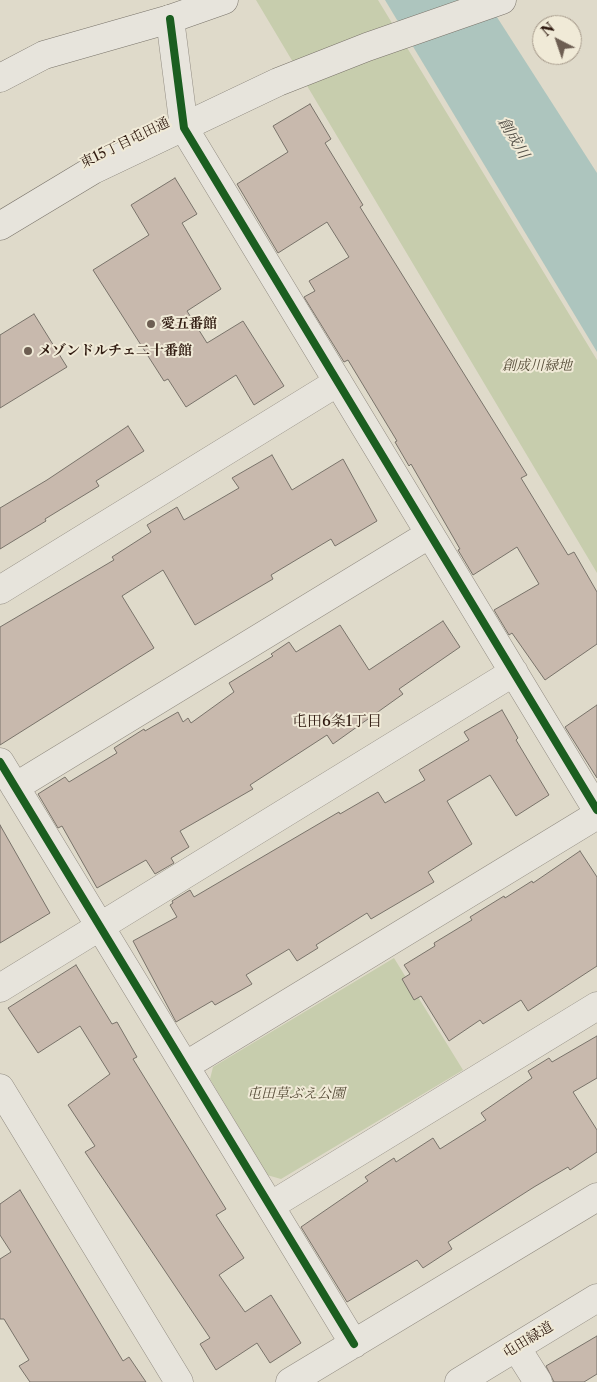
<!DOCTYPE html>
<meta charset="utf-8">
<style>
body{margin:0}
#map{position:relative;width:597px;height:1382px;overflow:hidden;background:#dfdaca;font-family:"Libre Caslon Text",serif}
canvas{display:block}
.north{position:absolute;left:532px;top:15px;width:50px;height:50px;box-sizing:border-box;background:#f0ead7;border:1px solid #a39788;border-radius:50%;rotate:319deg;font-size:14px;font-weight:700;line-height:20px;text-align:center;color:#301b11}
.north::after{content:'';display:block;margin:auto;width:18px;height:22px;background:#6d5e52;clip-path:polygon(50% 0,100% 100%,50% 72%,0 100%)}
</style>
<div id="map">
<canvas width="597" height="1382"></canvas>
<div class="north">N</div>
</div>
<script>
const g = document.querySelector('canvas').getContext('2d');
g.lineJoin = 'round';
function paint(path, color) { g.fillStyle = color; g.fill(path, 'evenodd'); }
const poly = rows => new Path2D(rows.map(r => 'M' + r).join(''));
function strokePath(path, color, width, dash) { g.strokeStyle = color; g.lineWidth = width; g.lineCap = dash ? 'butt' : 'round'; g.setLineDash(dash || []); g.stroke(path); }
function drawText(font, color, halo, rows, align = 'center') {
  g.font = font + ' "Libre Caslon Text","Noto Serif JP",serif'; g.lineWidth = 4; g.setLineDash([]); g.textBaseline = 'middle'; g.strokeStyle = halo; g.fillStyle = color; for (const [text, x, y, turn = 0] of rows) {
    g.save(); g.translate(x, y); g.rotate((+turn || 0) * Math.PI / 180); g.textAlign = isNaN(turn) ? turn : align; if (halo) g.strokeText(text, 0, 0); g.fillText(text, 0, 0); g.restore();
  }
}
const green = poly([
 [256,0,378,0,597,360,597,573],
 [394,958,463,1070,281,1179,267,1175,210,1079,213,1067]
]);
const water = poly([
 [385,0,486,0,597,173,597,352]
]);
const building = poly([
 [310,104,331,139,325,143,363,205,360,207,527,475,521,478,568,555,574,552,597,592,597,644,545,680,512,633,509,635,494,610,539,584,517,547,473,575,458,550,460,549,411,464,409,466,395,442,397,441,348,360,344,362,304,297,315,291,309,281,349,257,327,222,278,253,237,184,288,152,273,126,310,104],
 [175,178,197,214,182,223,221,289,187,311,207,343,243,321,284,386,254,405,236,375,186,407,168,379,164,381,93,270,149,235,131,205,175,178],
 [34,314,67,367,0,408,0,335,34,314],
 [128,426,144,451,96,481,99,486,45,519,46,521,0,549,0,508,47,480,128,426],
 [272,455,292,490,343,459,377,521,335,546,331,539,271,575,273,579,195,625,163,570,122,596,154,648,0,745,0,627,114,560,112,557,151,532,147,525,177,507,184,520,239,488,232,478,272,455],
 [443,621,460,647,399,689,403,694,333,744,327,735,250,785,253,789,180,831,189,847,171,858,174,863,155,874,146,860,97,888,62,826,58,828,38,794,65,777,69,782,117,753,114,748,144,729,145,731,178,712,183,722,188,718,191,723,234,692,229,683,273,656,271,654,289,642,296,652,340,625,369,670,443,621],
 [597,705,597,778,565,727,597,705],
 [502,710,518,738,516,740,549,795,516,816,490,775,447,801,472,844,428,872,434,882,371,919,367,913,316,945,318,948,297,961,289,949,246,975,252,984,215,1005,212,1001,176,1022,133,941,177,917,170,905,173,903,172,901,190,890,194,897,339,812,340,814,378,792,385,803,425,780,419,770,469,740,464,732,502,710],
 [0,825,50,913,0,943,0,825],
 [580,851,597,877,597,966,528,1011,521,1000,483,1024,480,1020,449,1041,421,996,414,1000,402,979,410,974,404,965,435,946,434,943,472,920,470,917,504,896,505,898,532,881,533,883,580,851],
 [76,965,112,1024,117,1022,137,1057,133,1059,226,1209,216,1215,244,1258,219,1275,245,1312,271,1295,301,1343,270,1363,257,1343,216,1370,200,1344,210,1338,85,1152,95,1146,68,1105,110,1074,80,1026,38,1053,8,1008,76,965],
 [597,1036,597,1078,573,1092,597,1130,597,1152,570,1170,568,1167,534,1187,448,1242,452,1249,423,1268,417,1260,347,1302,301,1227,368,1181,365,1177,394,1158,396,1162,433,1138,440,1149,486,1120,481,1113,532,1078,528,1071,549,1058,552,1062,597,1036],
 [20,1190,123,1361,129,1357,146,1382,30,1382,19,1366,29,1360,4,1319,0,1319,0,1259,11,1252,0,1235,0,1204,20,1190],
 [597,1336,597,1374,584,1382,554,1382,546,1366,597,1336]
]);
const street = poly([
 [170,19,184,128,597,810],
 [0,590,338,382],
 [0,762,354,1344],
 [15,787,430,534],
 [0,988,514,672],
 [185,1066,597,815],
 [0,1088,179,1382],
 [270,1206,597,1006],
 [516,1347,538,1382],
 [290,1382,597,1197],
 [459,1382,597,1298]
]);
const secondary = poly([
 [0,78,44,55,170,19,224,0],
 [0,226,93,170,278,82,367,47,502,0]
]);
const cycleway = poly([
 [170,19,184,128,597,810],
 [0,762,354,1344]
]);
const markers = [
 [151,324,5,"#6d5e52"],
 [28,351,5,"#6d5e52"]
];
const streetNames = [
 ["東15丁目屯田通",125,143,-26],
 ["屯田緑道",528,1340,-31]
];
const poiNames = [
 ["愛五番館",161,324],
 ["メゾンドルチェ二十番館",38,351]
];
const parkNames = [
 ["創成川緑地",537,366],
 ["屯田草ぶえ公園",296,1094]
];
const waterNames = [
 ["創成川",513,138,59]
];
const neighbourhoodNames = [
 ["屯田6条1丁目",337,722]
];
paint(green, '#c7cdad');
paint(water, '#adc5be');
paint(building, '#c8b9ad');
strokePath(building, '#79736a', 1);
strokePath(street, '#928c82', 29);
strokePath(secondary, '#79736a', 29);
strokePath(street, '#e7e4dc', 28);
strokePath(secondary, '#e7e4dc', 28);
strokePath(cycleway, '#1b5e20', 8);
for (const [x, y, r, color] of markers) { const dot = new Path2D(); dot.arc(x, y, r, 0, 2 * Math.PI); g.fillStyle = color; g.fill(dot); strokePath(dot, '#f0ead7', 2); }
drawText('14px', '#301b11', '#f0ead7', streetNames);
drawText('bold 14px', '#301b11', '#f0ead7', poiNames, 'left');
drawText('italic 14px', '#574d39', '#f0ead7', parkNames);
drawText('italic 15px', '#4f4b43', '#f0ead7', waterNames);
drawText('15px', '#301b11', '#f0ead7', neighbourhoodNames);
</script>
